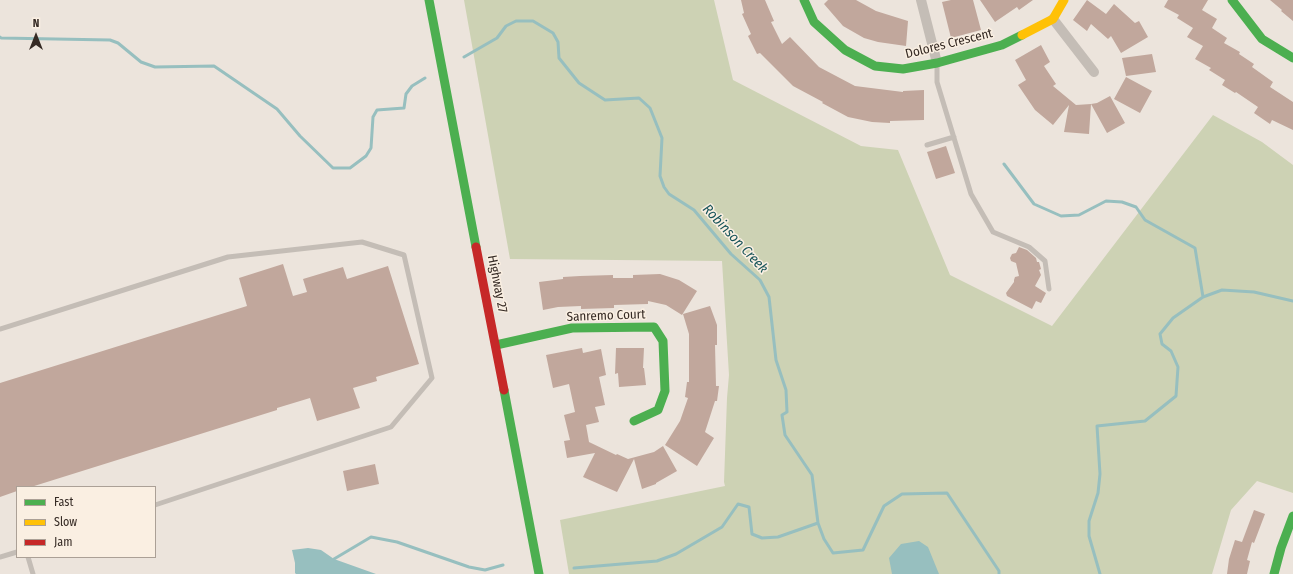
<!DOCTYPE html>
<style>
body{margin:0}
#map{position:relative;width:1293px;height:574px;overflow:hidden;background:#ece4dc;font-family:"Fira Sans Condensed",sans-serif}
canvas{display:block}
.legend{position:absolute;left:16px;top:486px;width:140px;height:72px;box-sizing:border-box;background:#faefe2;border:1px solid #aba096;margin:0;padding:5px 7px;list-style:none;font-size:12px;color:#352a24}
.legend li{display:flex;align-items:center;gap:8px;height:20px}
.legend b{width:20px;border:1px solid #aba096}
.north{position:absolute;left:16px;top:16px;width:40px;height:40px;-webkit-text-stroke:3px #faefe2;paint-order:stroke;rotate:0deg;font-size:11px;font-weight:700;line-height:16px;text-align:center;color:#352a24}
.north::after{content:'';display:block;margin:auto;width:14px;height:18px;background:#352a24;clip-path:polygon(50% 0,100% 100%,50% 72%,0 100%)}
</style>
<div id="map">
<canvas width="1293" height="574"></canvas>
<ul class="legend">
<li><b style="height:5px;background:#4caf50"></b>Fast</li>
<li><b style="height:5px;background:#ffc107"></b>Slow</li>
<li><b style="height:5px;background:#c62828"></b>Jam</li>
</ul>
<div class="north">N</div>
</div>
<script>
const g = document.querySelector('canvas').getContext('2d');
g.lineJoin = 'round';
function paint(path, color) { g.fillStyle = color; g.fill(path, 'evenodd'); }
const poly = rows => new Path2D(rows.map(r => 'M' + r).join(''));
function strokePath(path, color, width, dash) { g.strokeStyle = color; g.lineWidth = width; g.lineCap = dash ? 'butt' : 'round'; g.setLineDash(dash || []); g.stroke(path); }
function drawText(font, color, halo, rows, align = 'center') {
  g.font = font + ' "Fira Sans Condensed",sans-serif'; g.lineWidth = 3; g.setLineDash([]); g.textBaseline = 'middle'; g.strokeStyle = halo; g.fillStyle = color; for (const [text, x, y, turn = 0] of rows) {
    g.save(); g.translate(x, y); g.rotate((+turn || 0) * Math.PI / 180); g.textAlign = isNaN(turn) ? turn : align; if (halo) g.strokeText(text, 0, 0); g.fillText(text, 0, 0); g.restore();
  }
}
const green = poly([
 [464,0,714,0,733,80,861,146,898,150,950,275,1052,326,1213,115,1262,142,1293,165,1293,493,1257,481,1231,510,1212,574,569,574,560,520,725,486,724,482,727,398,729,375,722,261,510,259]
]);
const water = poly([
 [919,541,928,547,939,574,892,574,889,558,901,544],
 [308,548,321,550,334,559,376,574,296,574,295,573,295,563,292,550]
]);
const stream = poly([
 [0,37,1,38,110,40,118,43,141,62,155,67,214,66,277,109,300,136,333,168,350,168,366,156,371,148,373,117,377,110,404,108,406,94,412,86,425,78],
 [464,57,497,38,506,26,516,21,533,21,553,33,558,42,559,58,579,83,605,100,639,98,650,108,662,138,660,176,664,187,669,194,694,210,731,254,760,280,769,297,776,360,786,390,787,412,782,415,785,435,812,475,818,523,824,539,833,553,863,550,884,506,902,494,947,493,999,571,999,574],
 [1004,164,1034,204,1061,216,1079,215,1106,201,1122,202,1136,207,1145,220,1195,248,1203,297],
 [334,559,371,537,397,542,469,567,485,570,503,565],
 [574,568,657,561,676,554,722,527,738,504,749,507,752,534,762,538,778,537,818,523],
 [1100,574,1089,536,1089,521,1098,493,1100,474,1097,426,1145,421,1176,396,1178,367,1171,351,1162,344,1160,334,1173,318,1203,297,1222,290,1254,292,1293,301]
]);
const building = poly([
 [741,0,765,0,774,21,771,22,782,44,790,37,819,67,855,86,903,92,903,91,924,90,924,120,890,121,890,123,872,122,848,117,822,103,823,102,793,86,760,53,757,54,748,36,751,34,742,14,744,13],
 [828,0,856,0,876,11,908,21,906,46,878,42,864,38,843,26,824,4],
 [951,0,973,0,981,30,951,38,942,2],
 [980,0,1033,0,1019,10,1017,7,995,22],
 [1087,0,1106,14,1114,4,1135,23,1139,21,1148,37,1121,53,1111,36,1108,39,1091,24,1087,31,1073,20],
 [1168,0,1208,0,1202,10,1217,19,1212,28,1227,38,1224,43,1240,52,1239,54,1254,64,1252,67,1273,82,1270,87,1293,102,1293,130,1272,120,1270,124,1254,113,1258,107,1236,92,1235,93,1222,85,1225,80,1209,70,1211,68,1195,59,1203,46,1187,37,1193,28,1177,18,1179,15,1164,7],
 [1270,0,1293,0,1293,21,1281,11,1282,10],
 [1041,45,1050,62,1044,66,1056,84,1053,86,1076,105,1091,104,1089,134,1064,132,1069,105,1053,125,1035,110,1018,85,1026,80,1015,60],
 [1152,54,1156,72,1126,76,1122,58],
 [1126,77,1152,91,1140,113,1114,99],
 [1110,96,1125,123,1107,133,1091,104,1097,103],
 [946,146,955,173,936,179,927,152],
 [1019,247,1027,250,1036,258,1037,262,1039,262,1041,269,1039,270,1041,275,1035,286,1046,293,1041,303,1036,301,1032,309,1007,296,1006,293,1014,282,1014,280,1015,277,1019,276,1016,263,1011,261,1010,258,1012,254,1016,253],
 [283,264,293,296,307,292,303,279,343,267,347,279,388,266,419,364,376,377,377,381,353,388,360,408,317,421,310,398,277,408,277,410,31,487,17,487,17,491,0,497,0,383,247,306,239,278],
 [660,274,679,280,697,291,682,315,666,305,648,301,648,304,614,305,614,308,581,309,581,306,558,307,543,310,539,282,563,279,563,277,580,276,613,275,613,278,633,278,633,275],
 [710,306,717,325,717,345,715,345,716,386,719,386,717,401,715,401,705,432,714,438,697,466,665,445,680,421,688,398,685,397,687,382,689,382,689,334,683,314],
 [582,348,583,353,601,349,606,375,599,377,605,405,595,407,599,422,586,425,589,442,616,455,617,454,628,459,654,452,663,446,677,471,656,483,656,484,642,489,634,459,617,492,583,477,595,453,567,458,564,441,570,440,564,415,575,412,569,384,553,388,546,355],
 [616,348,644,348,643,368,644,368,646,385,619,387,618,373,615,374],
 [375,464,379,484,347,491,343,471],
 [1254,510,1265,514,1254,543,1252,542,1247,560,1250,561,1247,574,1227,574,1229,559,1235,540,1242,542]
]);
const lane = poly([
 [937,63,937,82,971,194,993,232,1029,247,1045,261,1049,289],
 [927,145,954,137],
 [0,329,228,257,362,242,404,255,432,378,391,427,155,505],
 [0,557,17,552],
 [28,557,33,574]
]);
const street = poly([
 [921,0,937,63],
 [1053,19,1094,72]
]);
const fast = poly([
 [429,0,476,247],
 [804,0,814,22,845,50,875,66,903,69,937,63,1002,45,1022,35],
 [1232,0,1262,39,1293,58],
 [496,345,572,328,654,327,663,341,665,391,658,410,634,421],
 [504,390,539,574],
 [1274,574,1281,548,1293,516]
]);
const slow = poly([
 [1022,35,1053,19,1064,0]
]);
const jam = poly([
 [476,247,504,390]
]);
const streetNames = [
 ["Dolores Crescent",949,44,-14],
 ["Highway 27",497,284,79],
 ["Sanremo Court",606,316,-2]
];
const waterNames = [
 ["Robinson Creek",735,239,47]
];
paint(green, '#cdd2b4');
paint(water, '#97bfbf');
strokePath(stream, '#97bfbf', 3);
paint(building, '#c1a79c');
strokePath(lane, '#c4bdb6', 5);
strokePath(street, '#c4bdb6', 10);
strokePath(fast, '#4caf50', 9);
strokePath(slow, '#ffc107', 9);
strokePath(jam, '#c62828', 9);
drawText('13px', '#352a24', '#faefe2', streetNames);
drawText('italic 14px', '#175459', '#faefe2', waterNames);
</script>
